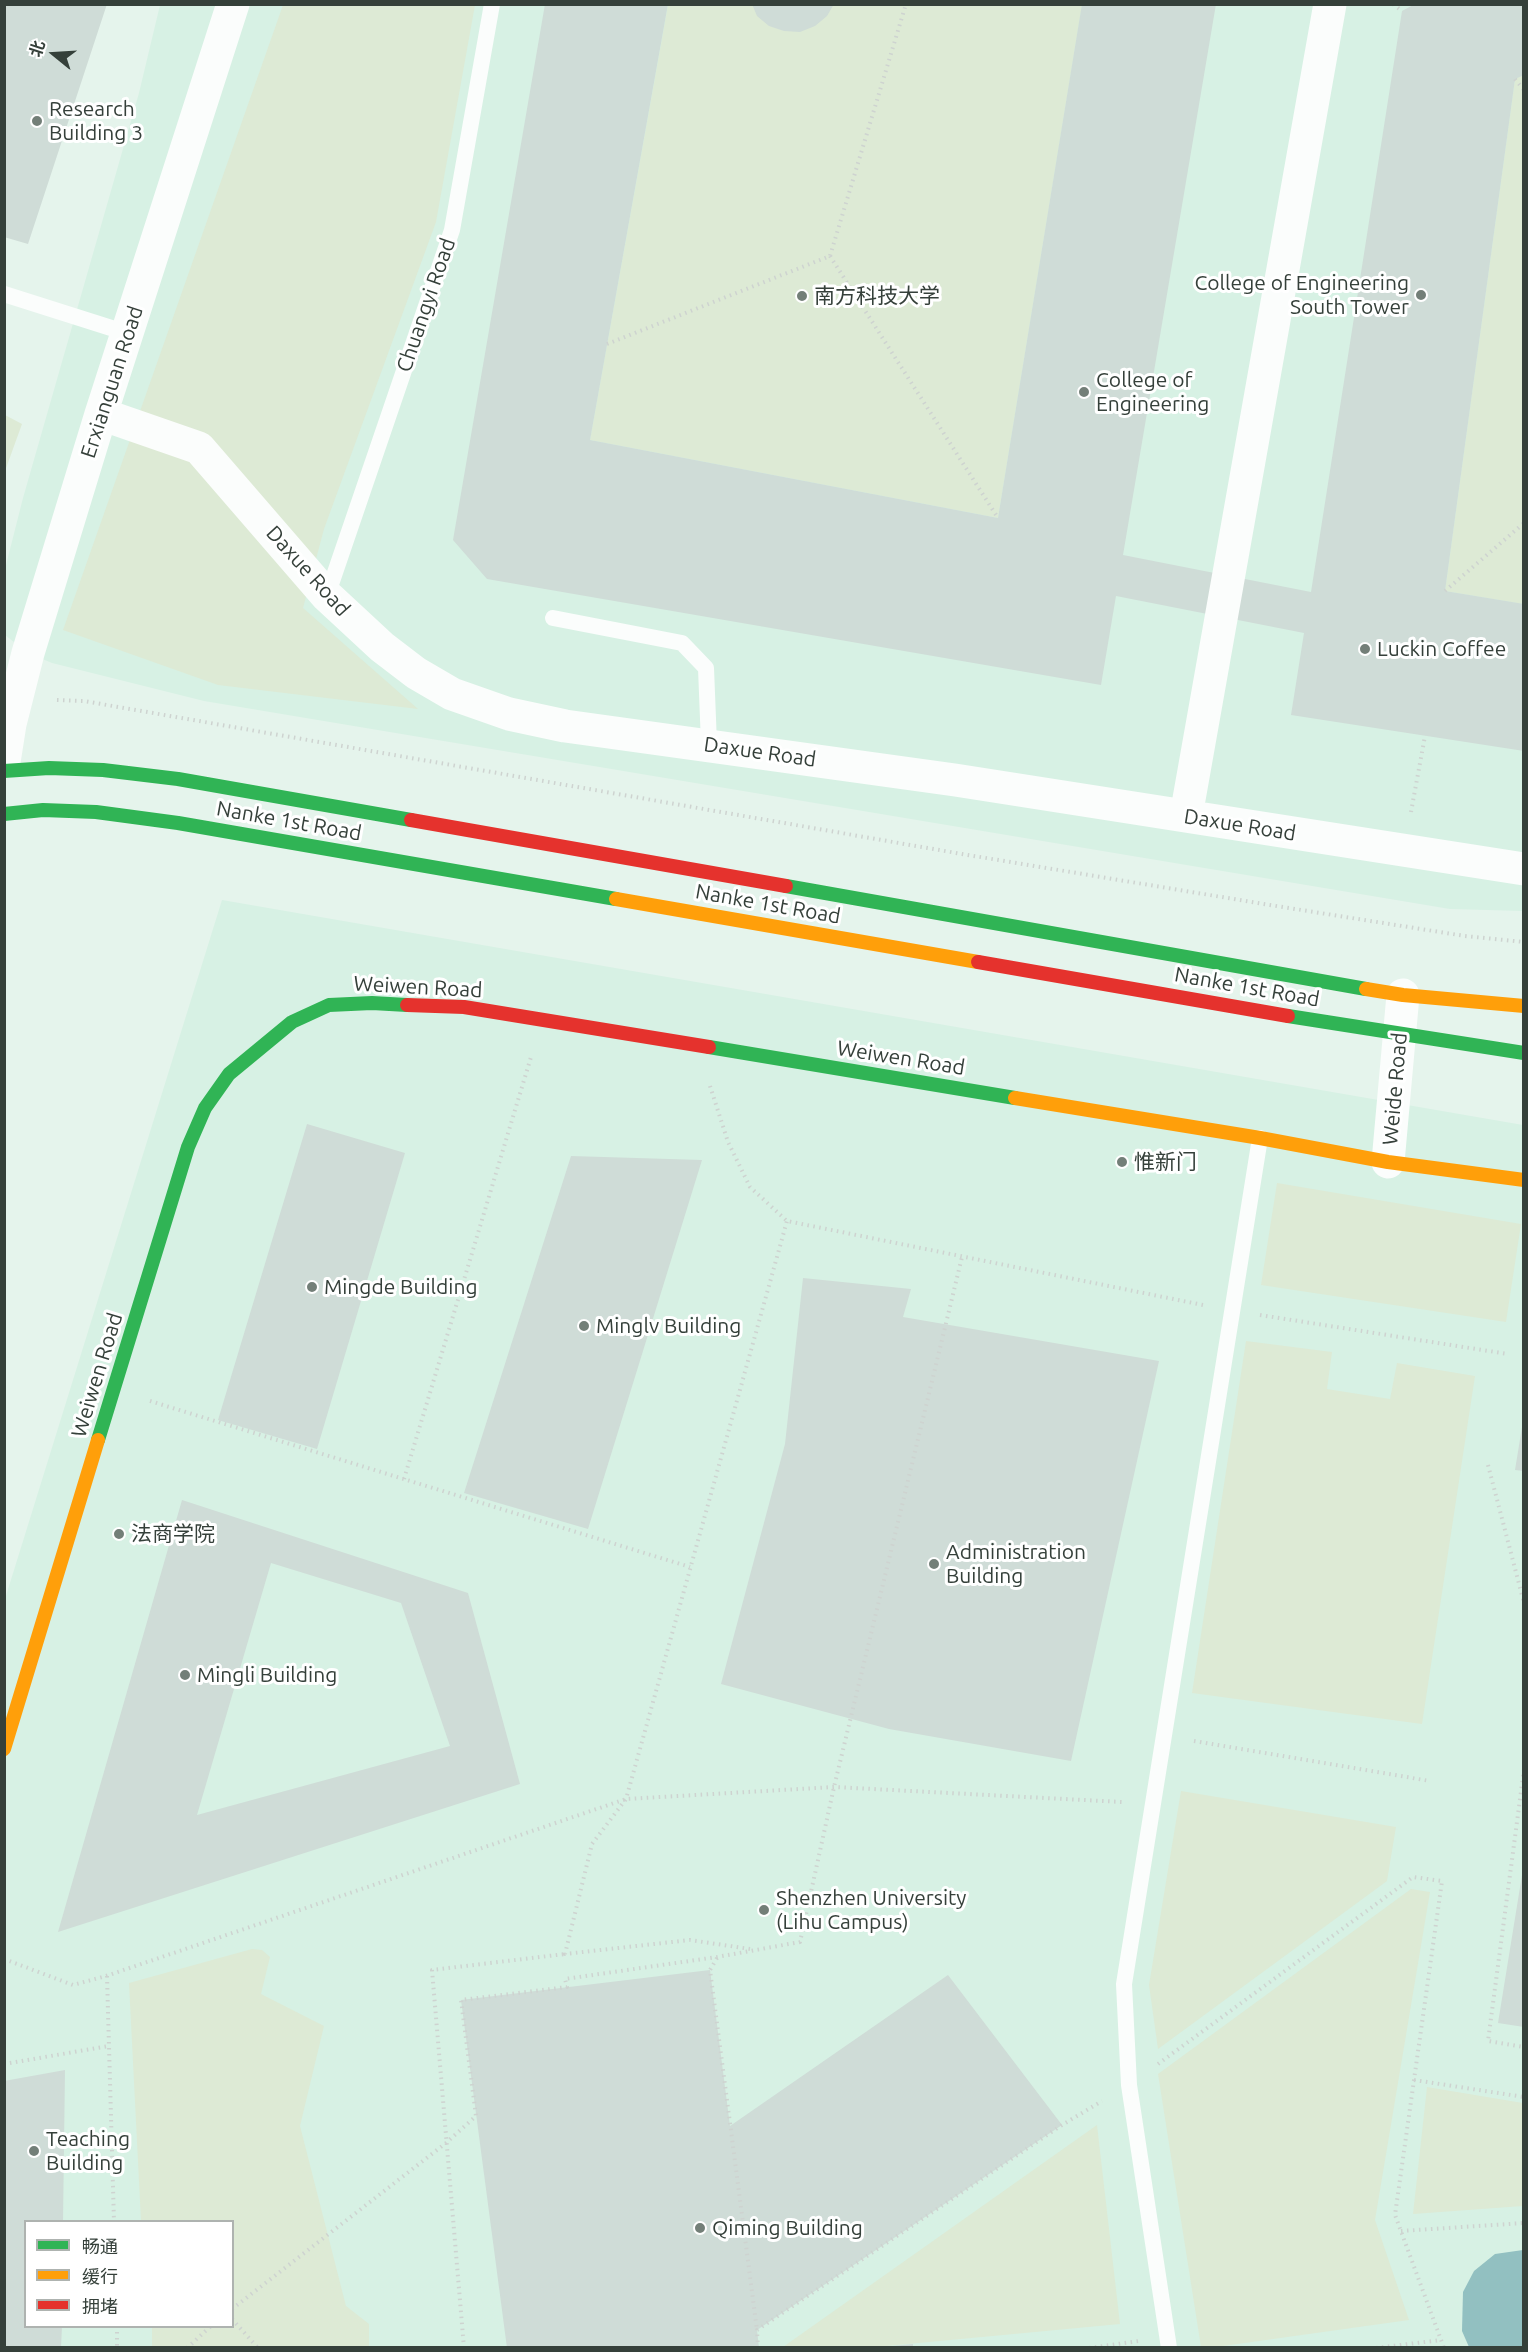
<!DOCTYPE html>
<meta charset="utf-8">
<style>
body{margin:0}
#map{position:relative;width:1528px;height:2352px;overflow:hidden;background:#e5f4ec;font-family:Ubuntu,"Noto Sans SC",sans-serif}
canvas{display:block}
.frame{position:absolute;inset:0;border:6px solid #35403a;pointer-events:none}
.legend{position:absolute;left:24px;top:2220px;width:210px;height:108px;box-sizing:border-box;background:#fff;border:2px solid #aeb3b0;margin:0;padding:8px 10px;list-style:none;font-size:18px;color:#35403a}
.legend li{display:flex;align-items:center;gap:12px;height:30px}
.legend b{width:30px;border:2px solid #aeb3b0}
.north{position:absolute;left:24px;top:24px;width:60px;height:60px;-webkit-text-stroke:4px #fff;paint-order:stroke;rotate:288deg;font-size:16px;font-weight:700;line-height:24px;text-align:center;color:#35403a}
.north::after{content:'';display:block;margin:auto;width:21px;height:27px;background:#35403a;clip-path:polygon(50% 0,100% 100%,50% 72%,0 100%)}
</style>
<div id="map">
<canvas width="1528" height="2352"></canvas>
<div class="frame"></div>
<ul class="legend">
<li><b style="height:8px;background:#30b455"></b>畅通</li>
<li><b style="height:8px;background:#ff9f0a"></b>缓行</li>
<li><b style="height:8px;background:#e5322d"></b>拥堵</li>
</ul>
<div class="north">北</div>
</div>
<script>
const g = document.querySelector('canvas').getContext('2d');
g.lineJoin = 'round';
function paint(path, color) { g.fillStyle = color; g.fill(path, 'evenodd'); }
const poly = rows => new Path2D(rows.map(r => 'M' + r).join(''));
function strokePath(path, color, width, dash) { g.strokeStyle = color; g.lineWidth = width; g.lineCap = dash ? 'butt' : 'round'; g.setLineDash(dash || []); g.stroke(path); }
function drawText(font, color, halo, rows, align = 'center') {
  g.font = font + ' Ubuntu,"Noto Sans SC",sans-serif'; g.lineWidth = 6; g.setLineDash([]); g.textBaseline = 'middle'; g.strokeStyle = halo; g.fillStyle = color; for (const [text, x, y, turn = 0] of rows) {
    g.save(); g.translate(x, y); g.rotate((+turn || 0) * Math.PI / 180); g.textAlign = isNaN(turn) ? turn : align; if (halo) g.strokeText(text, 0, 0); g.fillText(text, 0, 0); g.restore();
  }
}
const built = poly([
 [160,5,1523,5,1523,911,1450,909,204,701,52,663,28,653,5,635,5,569,23,498,139,93],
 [222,900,1523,1125,1523,2347,5,2348,5,1599],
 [26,2222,232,2222,232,2326,26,2326]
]);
const green = poly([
 [283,5,475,5,436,222,324,529,303,608,418,709,218,685,63,630],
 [668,5,1082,5,998,518,590,440],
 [1523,75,1523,604,1445,591,1515,79],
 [5,415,22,424,5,471],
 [1277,1183,1521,1224,1506,1322,1261,1285],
 [1246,1341,1332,1352,1327,1389,1390,1399,1397,1363,1475,1376,1422,1724,1192,1693],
 [1181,1791,1396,1827,1387,1881,1158,2049,1149,1985],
 [1411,1889,1430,1892,1375,2220,1409,2320,1216,2347,1201,2347,1158,2074],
 [252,1949,262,1950,270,1957,261,1994,324,2026,300,2126,346,2306,369,2324,369,2347,152,2347,152,2327,232,2326,232,2222,141,2221,129,1983],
 [1427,2087,1523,2103,1523,2206,1413,2214],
 [1097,2125,1120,2324,876,2347,783,2347]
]);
const water = poly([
 [1523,2250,1523,2347,1469,2347,1462,2331,1463,2292,1474,2271,1495,2254]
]);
const building = poly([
 [4,4,107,4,28,244,4,237],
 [545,4,668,4,590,440,998,518,1082,4,1216,4,1123,555,1311,592,1402,11,1415,4,1524,4,1524,75,1515,79,1445,591,1524,604,1524,751,1291,715,1304,633,1116,596,1101,685,487,579,453,540],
 [752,4,834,4,827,16,815,26,800,32,784,31,769,26,757,16],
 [307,1124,405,1153,317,1449,218,1420],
 [571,1156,702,1160,588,1529,464,1493],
 [803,1278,911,1289,903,1317,1159,1361,1071,1761,889,1729,721,1684,785,1444],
 [1522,1427,1524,1427,1524,1471,1515,1470],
 [182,1500,468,1593,520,1784,58,1932],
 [271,1563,401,1603,450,1746,197,1815],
 [1522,1875,1524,1875,1524,2027,1498,2023],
 [710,1970,730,2126,948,1975,1062,2125,757,2330,759,2348,507,2348,461,2000],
 [65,2070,63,2222,26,2222,26,2326,62,2326,61,2348,4,2348,4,2081],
 [913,2344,913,2348,893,2348,893,2346]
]);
const path = poly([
 [1393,4,1402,11],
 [1515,79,1524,90],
 [830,256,998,518],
 [607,344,830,256,906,4],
 [1445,591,1524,523],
 [57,700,84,701,962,854,1270,905,1465,936,1524,942],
 [1411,812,1425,736],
 [710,1086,728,1142,750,1187,787,1221,1203,1305],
 [1260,1315,1508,1354],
 [150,1401,690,1567],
 [1488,1465,1524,1603],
 [404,1479,531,1057],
 [1194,1741,1430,1781],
 [1524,1769,1488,2041,1524,2047],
 [750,1949,690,1940,565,1954,592,1844,626,1799,787,1221],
 [717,1958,710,1970,757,2330],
 [4,1959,73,1985,106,1976,626,1799,834,1787,1122,1802],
 [107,1976,114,2222],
 [4,2064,109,2046],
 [1158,2064,1413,1877,1442,1881,1395,2215,1444,2348],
 [1414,2080,1524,2097],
 [1401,2231,1524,2223],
 [232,2309,446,2143,476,2116,461,2000,567,1987,565,1979,717,1957,800,1942,834,1787,962,1257],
 [232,2319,258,2348],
 [117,2326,117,2348],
 [187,2348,211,2326],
 [464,2348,432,1970,565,1954],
 [758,2348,757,2330,1062,2125,1102,2101],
 [1089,2348,1139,2341],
 [1376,2348,1441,2340]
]);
const lane = poly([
 [4,294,127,333],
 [327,596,452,230,492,4],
 [553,618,682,643,706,668,709,744],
 [1169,2348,1129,2085,1124,1984,1260,1138]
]);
const street = poly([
 [101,414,199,448,327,596,382,647,416,673,452,694,509,714,565,726,955,780,1524,869],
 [4,762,10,724,28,653,101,414,233,4],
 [1186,816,1330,4],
 [1388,1162,1403,995]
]);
const fast = poly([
 [4,771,49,768,103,770,178,779,411,820],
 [4,814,43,810,96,812,178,823,616,899],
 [786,886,1366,989],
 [1288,1016,1524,1053],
 [709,1047,1015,1098],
 [98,1440,188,1147,205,1108,229,1074,292,1022,329,1005,372,1003,407,1005]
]);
const slow = poly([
 [616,899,978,962],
 [1366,989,1403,995,1524,1006],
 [1015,1098,1260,1138,1388,1162,1524,1180],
 [4,1749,98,1440]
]);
const jam = poly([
 [411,820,786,886],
 [978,962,1288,1016],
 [407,1005,464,1007,709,1047]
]);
const markers = [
 [37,121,6,"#737f78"],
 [1421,295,6,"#737f78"],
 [802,296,6,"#737f78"],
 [1084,392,6,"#737f78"],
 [1365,649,6,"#737f78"],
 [1122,1162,6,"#737f78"],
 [312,1287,6,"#737f78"],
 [584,1326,6,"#737f78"],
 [119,1534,6,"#737f78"],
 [934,1564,6,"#737f78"],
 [185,1675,6,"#737f78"],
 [764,1910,6,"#737f78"],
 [34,2151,6,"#737f78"],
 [700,2228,6,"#737f78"]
];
const poiNames = [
 ["Research",49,109],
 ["Building 3",49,133],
 ["College of Engineering",1409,283,"right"],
 ["South Tower",1409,307,"right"],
 ["南方科技大学",814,296],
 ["College of",1096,380],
 ["Engineering",1096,404],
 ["Luckin Coffee",1377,649],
 ["惟新门",1134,1162],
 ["Mingde Building",324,1287],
 ["Minglv Building",596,1326],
 ["法商学院",131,1534],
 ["Administration",946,1552],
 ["Building",946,1576],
 ["Mingli Building",197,1675],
 ["Shenzhen University",776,1898],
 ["(Lihu Campus)",776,1922],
 ["Teaching",46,2139],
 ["Building",46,2163],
 ["Qiming Building",712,2228]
];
const streetNames = [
 ["Chuangyi Road",426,305,-71],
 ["Erxianguan Road",112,382,-72],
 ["Daxue Road",308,571,48],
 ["Daxue Road",760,752,8],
 ["Nanke 1st Road",289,821,10],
 ["Daxue Road",1240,825,9],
 ["Nanke 1st Road",768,904,10],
 ["Weiwen Road",418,987,3],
 ["Nanke 1st Road",1247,987,10],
 ["Weiwen Road",901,1058,9],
 ["Weide Road",1395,1089,-85],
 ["Weiwen Road",97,1375,-73]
];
paint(built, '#d7f1e4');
paint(green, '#ddead5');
paint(water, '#92c0c1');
paint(building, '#cfdcd7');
strokePath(path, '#ced3d0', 4, [1.5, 4.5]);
strokePath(lane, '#fbfdfc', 16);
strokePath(street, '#fbfdfc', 33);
strokePath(fast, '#30b455', 14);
strokePath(slow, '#ff9f0a', 14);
strokePath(jam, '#e5322d', 14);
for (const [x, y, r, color] of markers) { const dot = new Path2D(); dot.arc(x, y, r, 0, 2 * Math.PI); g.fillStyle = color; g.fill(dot); strokePath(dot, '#fff', 2); }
drawText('21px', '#35403a', '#fff', poiNames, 'left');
drawText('21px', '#35403a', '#fff', streetNames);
</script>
